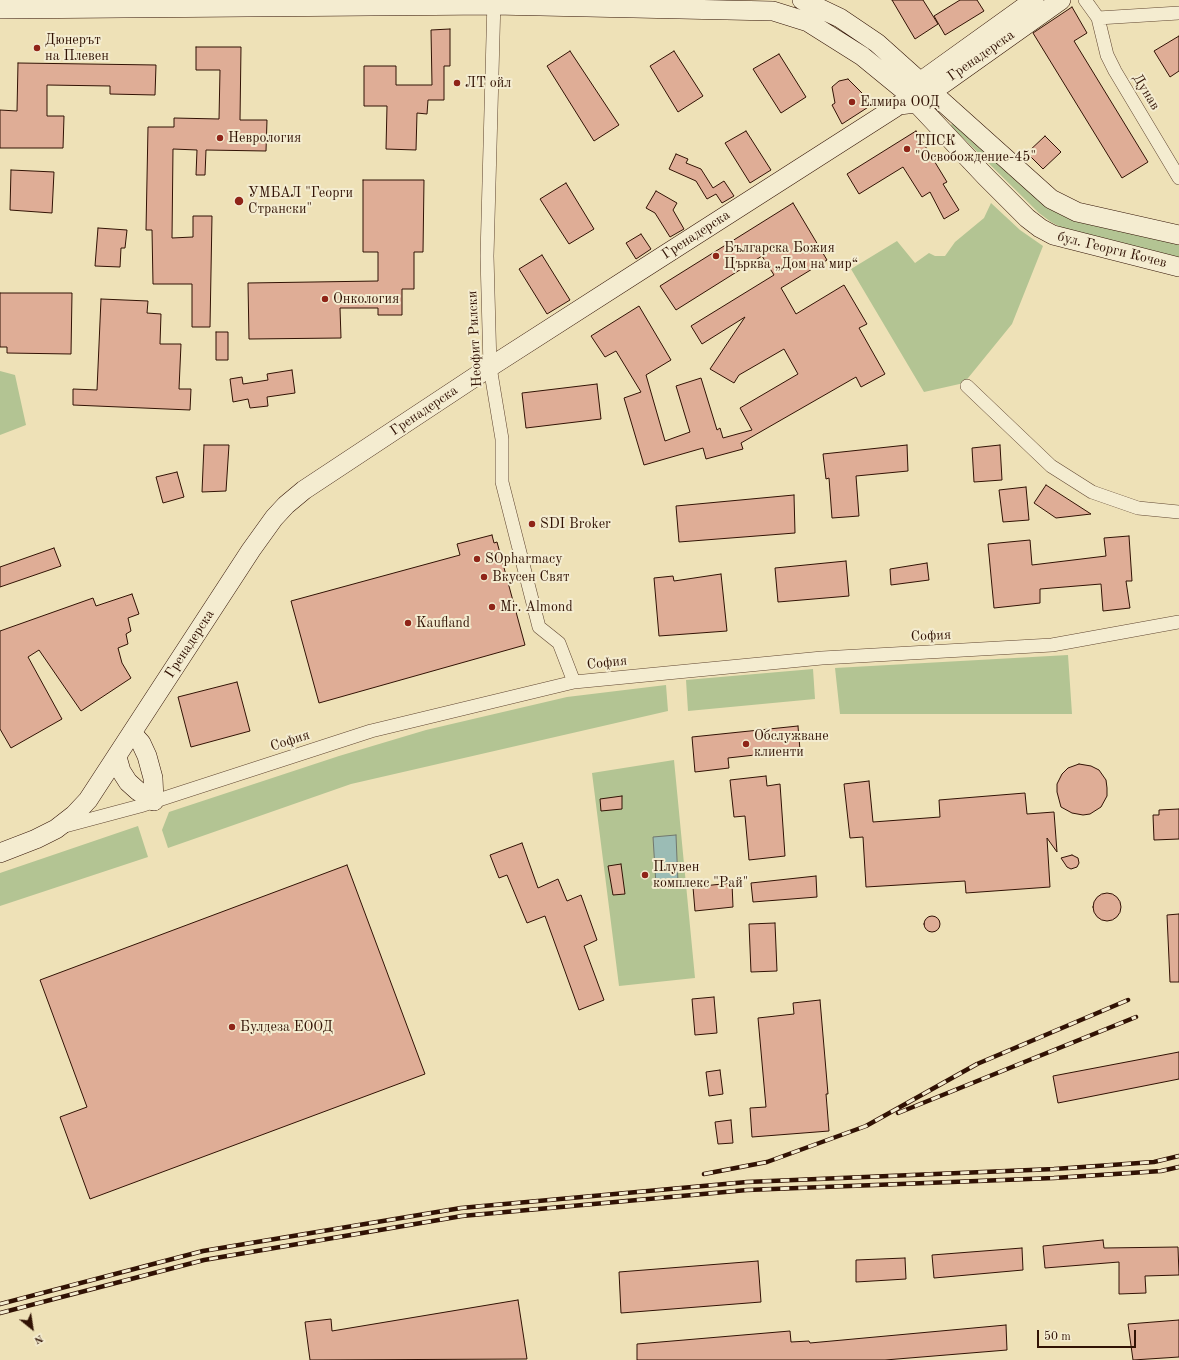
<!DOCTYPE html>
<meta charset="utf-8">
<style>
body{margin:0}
#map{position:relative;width:1179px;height:1360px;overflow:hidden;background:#eee1b7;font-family:"Old Standard TT",serif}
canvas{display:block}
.north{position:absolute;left:12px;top:1308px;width:40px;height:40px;-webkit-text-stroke:3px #f4ecd0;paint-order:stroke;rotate:150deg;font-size:11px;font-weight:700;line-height:16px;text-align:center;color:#311204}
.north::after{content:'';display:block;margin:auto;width:14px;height:18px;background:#311204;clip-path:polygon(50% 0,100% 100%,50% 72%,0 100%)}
.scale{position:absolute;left:1037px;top:1330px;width:99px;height:18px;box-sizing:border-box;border:2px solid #311204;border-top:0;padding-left:5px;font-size:12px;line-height:14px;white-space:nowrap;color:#311204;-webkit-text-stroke:3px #f4ecd0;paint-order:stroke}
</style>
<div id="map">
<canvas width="1179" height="1360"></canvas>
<div class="north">N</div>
<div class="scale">50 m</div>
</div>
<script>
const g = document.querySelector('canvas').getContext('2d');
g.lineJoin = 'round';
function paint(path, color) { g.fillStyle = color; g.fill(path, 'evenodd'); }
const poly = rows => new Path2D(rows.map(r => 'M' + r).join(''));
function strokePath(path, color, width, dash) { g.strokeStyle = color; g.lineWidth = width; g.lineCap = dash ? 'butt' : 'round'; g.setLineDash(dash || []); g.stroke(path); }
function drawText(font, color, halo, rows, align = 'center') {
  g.font = font + ' "Old Standard TT",serif'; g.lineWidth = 4; g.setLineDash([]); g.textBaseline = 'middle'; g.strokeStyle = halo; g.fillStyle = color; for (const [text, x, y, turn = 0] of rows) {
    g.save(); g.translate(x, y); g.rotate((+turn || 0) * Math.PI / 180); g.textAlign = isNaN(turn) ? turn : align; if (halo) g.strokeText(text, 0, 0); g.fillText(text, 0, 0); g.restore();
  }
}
const green = poly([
 [956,123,977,146,1059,209,1179,241,1179,258,1062,228,1051,222,1039,213,950,125],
 [991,203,1020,230,1043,246,1012,324,964,383,924,392,851,269,897,241,915,263,929,253,935,256,945,256,955,242,984,218],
 [0,371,15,375,26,425,0,435],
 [1068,655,1072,714,840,714,835,668],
 [813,669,815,699,688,711,686,680],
 [666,685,668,711,351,784,168,848,162,830,169,812,339,756,426,730,567,697],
 [674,760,695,978,619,986,592,773],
 [138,826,148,857,0,906,0,873]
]);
const water = poly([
 [676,835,678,883,656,885,653,837,676,835]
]);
const building = poly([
 [892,0,923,0,938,24,915,39,892,0],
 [960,0,977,0,984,11,945,35,934,16,960,0],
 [1072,7,1087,33,1074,41,1148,162,1122,178,1033,33,1072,7],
 [450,29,450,66,444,66,444,100,428,100,427,114,417,113,416,150,386,149,387,106,364,106,364,66,396,66,396,85,432,85,431,30,450,29],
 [1179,36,1179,71,1170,77,1154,51,1179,36],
 [196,47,241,47,240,120,267,120,266,151,206,150,205,175,196,175,197,150,173,149,172,238,193,237,193,216,212,216,210,327,192,327,192,284,153,284,152,230,146,230,148,127,174,127,174,118,219,119,220,70,196,70,196,47],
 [570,51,619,125,594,141,547,66,570,51],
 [674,51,703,96,678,112,650,66,674,51],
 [779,54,806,97,781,113,753,69,779,54],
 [18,63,156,65,155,95,110,94,110,86,47,85,47,116,64,116,63,148,0,148,0,110,17,111,18,63],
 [848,79,873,104,842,124,832,105,835,103,832,87,839,81,848,79],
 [746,131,771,170,750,183,725,143,746,131],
 [916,131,947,182,943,184,959,210,944,219,930,192,922,197,903,167,859,194,847,174,916,131],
 [1045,136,1061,152,1043,169,1027,153,1045,136],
 [676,154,688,159,686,163,701,169,713,188,724,181,734,196,722,203,716,194,707,199,696,181,669,169,676,154],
 [11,170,54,172,52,213,10,210,11,170],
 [363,180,424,180,423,252,414,252,414,289,402,289,402,315,378,315,378,308,340,308,341,338,249,339,248,283,378,281,378,252,363,252,363,180],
 [566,183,594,229,569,244,540,199,566,183],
 [656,191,677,203,673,210,684,229,670,237,655,213,646,208,656,191],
 [793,203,827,260,781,288,784,293,796,314,844,285,867,324,859,328,885,374,861,387,856,377,741,443,743,449,706,459,703,448,644,465,624,398,641,392,616,351,605,357,591,336,639,306,671,360,646,375,665,441,690,432,676,386,701,378,717,430,720,428,723,438,752,430,740,408,798,374,784,349,739,375,734,383,710,369,745,317,702,344,691,326,774,275,762,256,676,310,660,286,793,203],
 [98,228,127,230,125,248,121,248,120,267,95,266,98,228],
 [641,234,651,249,636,259,626,243,641,234],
 [542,255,570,300,547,314,519,269,542,255],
 [0,293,72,293,71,354,7,353,7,347,0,347,0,293],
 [101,299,148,301,147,313,161,314,160,344,181,344,179,389,191,389,190,410,73,405,73,389,97,390,101,299],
 [216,332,228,332,228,360,216,360,216,332],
 [292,370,295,393,267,397,268,406,250,408,248,399,233,402,230,379,242,377,243,384,268,380,267,374,292,370],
 [597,384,601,419,526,428,522,393,597,384],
 [204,445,229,445,226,491,202,492,204,445],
 [907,445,908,471,856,476,859,516,832,518,829,478,826,479,823,454,907,445],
 [1000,445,1002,480,974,482,972,448,1000,445],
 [177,472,184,497,163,503,156,477,177,472],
 [1046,485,1091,514,1056,518,1034,503,1046,485],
 [1026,487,1029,520,1003,522,999,490,1026,487],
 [794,495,795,533,679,542,676,506,794,495],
 [492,535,494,543,497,542,525,645,319,703,291,601,460,555,457,544,492,535],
 [1129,536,1132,581,1126,581,1130,608,1103,611,1101,584,1040,589,1040,603,994,608,988,544,1030,540,1032,565,1106,556,1104,538,1129,536],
 [54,548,61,566,0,587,0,567,54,548],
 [846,561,849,596,778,602,775,568,846,561],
 [927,563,929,580,891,585,890,569,927,563],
 [721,574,727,631,659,636,654,578,673,576,674,581,721,574],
 [132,594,139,614,128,618,131,631,126,634,128,644,118,648,122,663,131,678,81,711,39,650,28,657,62,719,11,748,0,729,0,631,93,598,96,606,132,594],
 [237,682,250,731,191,747,178,697,237,682],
 [798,726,800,750,728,758,729,768,695,772,692,737,798,726],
 [1079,764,1091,766,1099,770,1106,780,1107,788,1107,796,1101,807,1090,814,1083,815,1072,813,1061,807,1057,792,1057,784,1062,774,1068,768,1079,764],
 [766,776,767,786,780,784,785,856,749,860,745,816,734,817,730,780,766,776],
 [869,781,873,822,940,817,939,800,1025,793,1027,814,1054,812,1057,852,1047,838,1050,887,966,893,965,881,866,887,863,837,850,838,844,784,869,781],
 [622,796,622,809,601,811,600,799,622,796],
 [1179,809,1179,839,1154,840,1153,815,1159,815,1159,810,1179,809],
 [522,843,538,888,558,879,567,901,581,895,597,940,584,946,604,1000,579,1010,545,916,527,923,507,875,499,878,490,855,522,843],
 [1072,855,1078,858,1079,863,1077,867,1071,869,1067,867,1061,858,1072,855],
 [621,864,625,894,613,895,608,866,621,864],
 [347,865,425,1074,90,1199,60,1117,87,1107,40,980,347,865],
 [816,876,817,897,753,902,751,883,816,876],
 [732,883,733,907,695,911,693,887,732,883],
 '1093 907a14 14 0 1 1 28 0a14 14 0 1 1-28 0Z',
 [1179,914,1179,982,1170,982,1167,915,1179,914],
 '924 924a8 8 0 1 1 16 0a8 8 0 1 1-16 0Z',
 [775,923,777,971,751,972,749,924,775,923],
 [714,997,717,1033,695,1035,692,999,714,997],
 [820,1000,828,1094,826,1094,829,1131,752,1137,750,1108,766,1107,758,1018,794,1014,793,1003,820,1000],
 [1179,1052,1179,1079,1058,1103,1053,1076,1179,1052],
 [720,1070,723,1094,709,1096,706,1072,720,1070],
 [731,1120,733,1143,718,1144,715,1122,731,1120],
 [1103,1240,1104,1248,1178,1247,1179,1275,1145,1276,1146,1293,1119,1294,1119,1262,1045,1268,1043,1246,1103,1240],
 [1022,1248,1023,1270,934,1278,932,1255,1022,1248],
 [905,1258,906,1279,856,1282,856,1260,905,1258],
 [758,1261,761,1302,621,1313,619,1272,758,1261],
 [518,1300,527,1359,310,1360,305,1322,331,1319,332,1331,518,1300],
 [1179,1320,1179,1357,1133,1360,1128,1324,1179,1320],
 [1006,1325,1007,1350,885,1360,637,1360,637,1344,790,1331,791,1342,809,1341,810,1343,1006,1325]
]);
const street = poly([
 [494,0,487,256,490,367,502,439,502,482,539,627,559,643,574,682],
 [1085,0,1098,18,1179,13],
 [1098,18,1107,55,1115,71,1179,178],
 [967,386,1051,466,1092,492,1138,508,1179,512],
 [65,826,140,806,371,731,574,682,822,658,1052,645,1179,622]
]);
const secondary = poly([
 [802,0,840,18,877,43,1051,199,1077,212,1179,235],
 [0,9,494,5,773,11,808,22,862,56,906,92,985,176,1027,218,1040,228,1053,235,1179,267],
 [910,89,1034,0],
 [132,733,141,743,147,756,153,778,154,801],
 [117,757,121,771,128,782,138,791,154,801],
 [0,853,36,839,56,829,74,815,88,800,251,550,274,518,286,505,304,490,490,367,638,272,899,105,916,103,1061,0]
]);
const rail = poly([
 [898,1113,1136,1017],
 [704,1174,767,1162,866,1126,977,1064,1128,1000],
 [0,1304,203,1251,461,1208,747,1182,1054,1169,1154,1162,1179,1156],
 [0,1313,204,1260,462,1216,747,1190,1054,1178,1161,1171,1179,1167]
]);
const markers = [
 [37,48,4,"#8f2418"],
 [457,83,4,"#8f2418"],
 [852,102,4,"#8f2418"],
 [220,138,4,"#8f2418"],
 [907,149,4,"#8f2418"],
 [239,201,5,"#8f2418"],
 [716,256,4,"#8f2418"],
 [325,299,4,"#8f2418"],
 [532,524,4,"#8f2418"],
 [477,559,4,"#8f2418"],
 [484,577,4,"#8f2418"],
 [492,607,4,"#8f2418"],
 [408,623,4,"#8f2418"],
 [746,744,4,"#8f2418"],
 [645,875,4,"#8f2418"],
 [232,1027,4,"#8f2418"]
];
const poiNames = [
 ["Дюнерът",45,40],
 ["на Плевен",45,56],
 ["ЛТ ойл",465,83],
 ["Елмира ООД",860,102],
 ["Неврология",228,138],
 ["ТПСК",915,141],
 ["\"Освобождение-45\"",915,157],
 ["УМБАЛ \"Георги",248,193],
 ["Странски\"",248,209],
 ["Българска Божия",724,248],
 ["Църква „Дом на мир“",724,264],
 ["Онкология",333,299],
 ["SDI Broker",540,524],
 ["SOpharmacy",485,559],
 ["Вкусен Свят",492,577],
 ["Mr. Almond",500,607],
 ["Kaufland",416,623],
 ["Обслужване",754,736],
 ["клиенти",754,752],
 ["Плувен",653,867],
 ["комплекс \"Рай\"",653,883],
 ["Булдеза ЕООД",240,1027]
];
const streetNames = [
 ["Гренадерска",981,56,-35],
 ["Дунав",1146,92,59],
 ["Гренадерска",696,235,-33],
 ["бул. Георги Кочев",1112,250,14],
 ["Неофит Рилски",475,339,-93],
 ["Гренадерска",424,411,-34],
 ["София",931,636,-3],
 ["Гренадерска",190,644,-57],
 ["София",607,663,-6],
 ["София",290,741,-18]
];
paint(green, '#b3c493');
paint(water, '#9bbcb5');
strokePath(water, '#71786e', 1);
paint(building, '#dfad96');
strokePath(building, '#311204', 1);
strokePath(street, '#604631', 14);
strokePath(secondary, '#311204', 20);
strokePath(street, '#f4ecd0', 13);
strokePath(secondary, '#f4ecd0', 19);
strokePath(rail, '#311204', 4.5);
strokePath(rail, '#f4ecd0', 3, [9]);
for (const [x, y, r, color] of markers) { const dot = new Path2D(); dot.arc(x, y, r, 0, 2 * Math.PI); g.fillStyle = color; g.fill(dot); strokePath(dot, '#f4ecd0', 1.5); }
drawText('14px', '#311204', '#f4ecd0', poiNames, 'left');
drawText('14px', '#311204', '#f4ecd0', streetNames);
</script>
